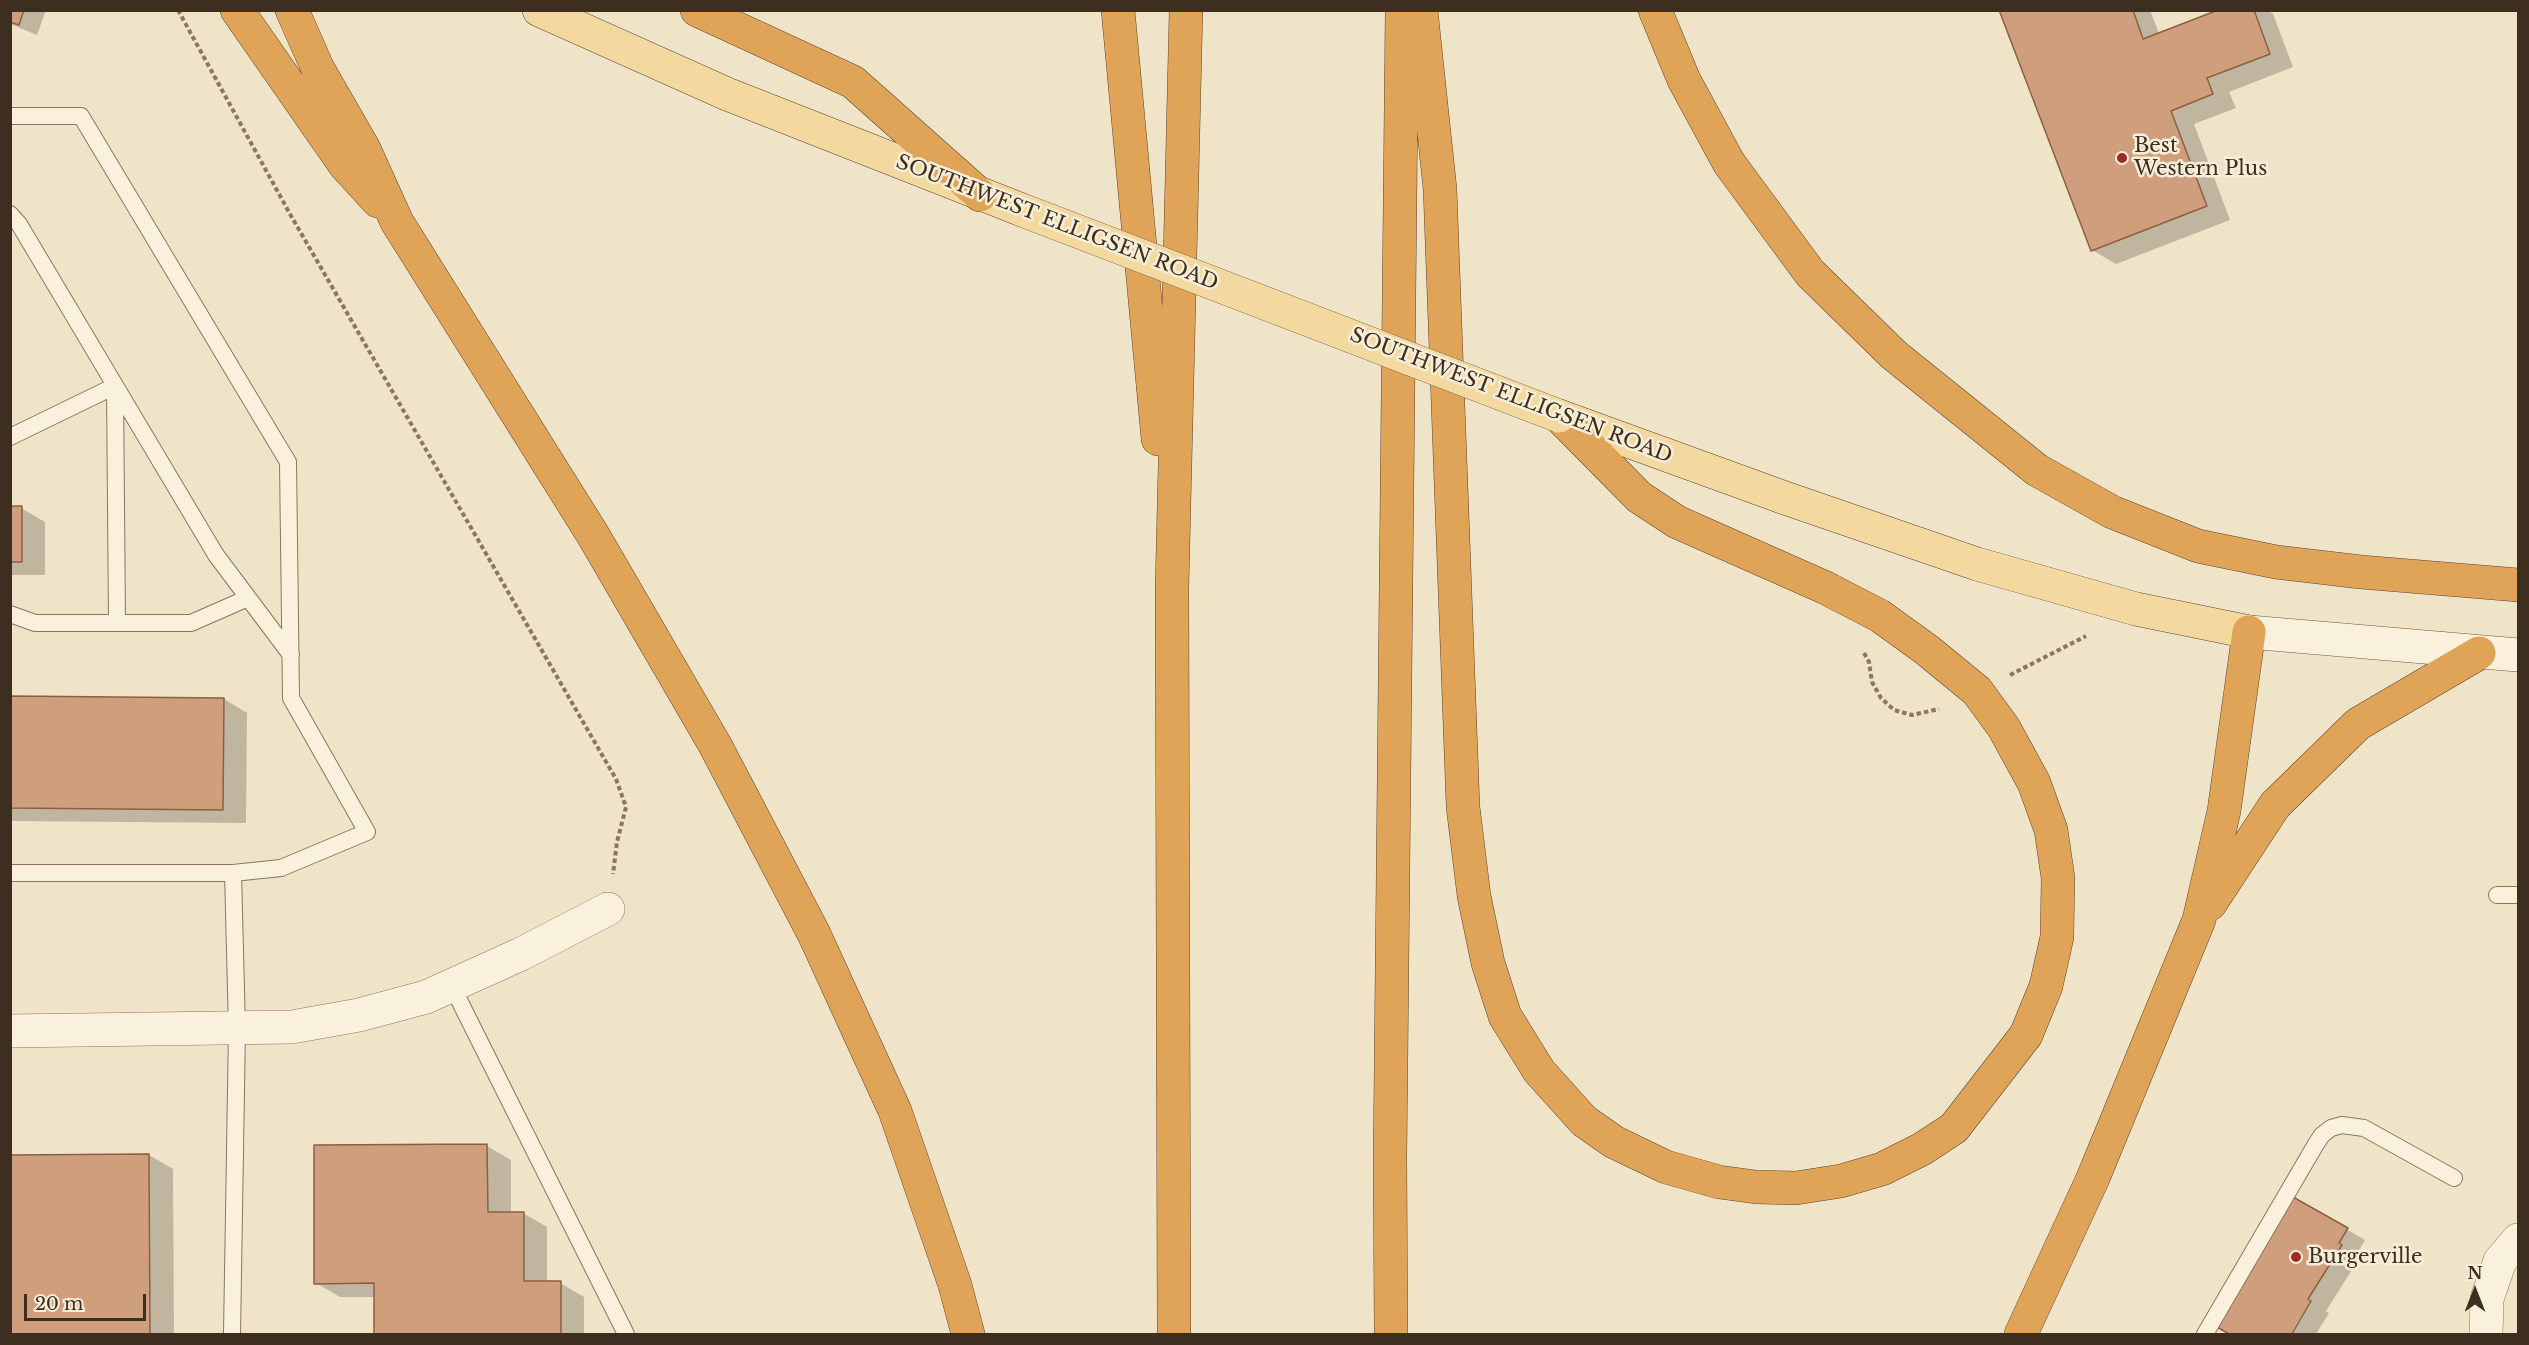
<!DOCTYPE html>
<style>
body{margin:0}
#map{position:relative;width:2529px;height:1345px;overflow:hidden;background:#f0e4c8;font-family:"Libre Baskerville",serif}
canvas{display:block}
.frame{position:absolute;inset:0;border:12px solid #3d2e20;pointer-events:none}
.north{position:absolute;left:2445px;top:1261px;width:60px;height:60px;-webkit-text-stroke:4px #f7eed8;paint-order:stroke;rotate:0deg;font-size:16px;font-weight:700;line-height:24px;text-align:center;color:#3d2e20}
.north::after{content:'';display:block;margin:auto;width:21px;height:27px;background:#3d2e20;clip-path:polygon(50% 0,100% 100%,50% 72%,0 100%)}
.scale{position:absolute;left:24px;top:1294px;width:122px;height:27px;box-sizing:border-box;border:3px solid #3d2e20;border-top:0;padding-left:8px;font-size:18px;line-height:21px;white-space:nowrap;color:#3d2e20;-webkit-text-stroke:4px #f7eed8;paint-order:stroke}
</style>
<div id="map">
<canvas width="2529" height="1345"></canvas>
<div class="frame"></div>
<div class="north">N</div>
<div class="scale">20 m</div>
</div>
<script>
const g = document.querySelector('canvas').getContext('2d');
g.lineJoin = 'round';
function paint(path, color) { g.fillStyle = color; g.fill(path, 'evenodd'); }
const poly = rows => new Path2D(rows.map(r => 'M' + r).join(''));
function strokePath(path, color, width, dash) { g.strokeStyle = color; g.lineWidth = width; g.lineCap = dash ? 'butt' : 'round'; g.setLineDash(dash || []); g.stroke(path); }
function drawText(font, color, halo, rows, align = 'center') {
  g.font = font + ' "Libre Baskerville",serif'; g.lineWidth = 5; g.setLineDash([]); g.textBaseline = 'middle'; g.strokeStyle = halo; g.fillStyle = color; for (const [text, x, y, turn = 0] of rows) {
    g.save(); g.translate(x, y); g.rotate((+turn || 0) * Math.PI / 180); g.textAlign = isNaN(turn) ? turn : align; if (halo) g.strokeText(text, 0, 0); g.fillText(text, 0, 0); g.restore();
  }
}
const shadow = poly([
 [10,10,46,10,37,35,10,24],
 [2000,10,2150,10,2159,34,2221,10,2267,10,2273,14,2293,67,2229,92,2236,108,2194,124,2230,220,2116,264,2092,250],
 [10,508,21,508,45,522,45,575,10,575],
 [10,698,224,699,247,713,246,823,10,821],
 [487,1146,511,1160,511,1213,523,1213,547,1227,547,1283,560,1283,584,1297,584,1334,376,1334,376,1297,340,1297,316,1283],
 [149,1155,173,1169,174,1334,10,1334,10,1156],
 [2294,1199,2365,1240,2356,1255,2360,1257,2326,1311,2329,1313,2316,1334,2232,1334,2219,1327]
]);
const building = poly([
 [10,10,24,10,19,25,10,22,10,10],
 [1999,10,2133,10,2143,39,2218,10,2254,10,2270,54,2207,78,2213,94,2171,111,2207,206,2091,251,1999,10],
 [10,506,22,506,22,562,10,562,10,506],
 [10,696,224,698,223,810,10,808,10,696],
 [487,1144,488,1212,524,1212,524,1281,561,1281,561,1334,374,1334,374,1283,314,1284,314,1145,487,1144],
 [149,1154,150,1334,10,1334,10,1155,149,1154],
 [2293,1197,2348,1228,2339,1243,2342,1245,2308,1299,2311,1301,2292,1334,2229,1334,2217,1327,2293,1197]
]);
const path = poly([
 [178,10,290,214,616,779,626,807,617,842,613,874],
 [1864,653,1869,662,1872,682,1881,698,1894,710,1912,715,1939,709],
 [2010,675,2086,636]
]);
const service = poly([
 [10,116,81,116,288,462,291,698,367,832,281,868,233,873,10,873],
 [10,214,19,224,216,555,291,655],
 [10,437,115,386,117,623],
 [10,614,35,623,191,623,248,598],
 [2497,895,2518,895],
 [452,986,626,1334],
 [232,1334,237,1029,233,873],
 [2205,1334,2316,1144,2322,1135,2331,1128,2342,1125,2364,1128,2454,1178]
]);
const minor = poly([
 [2486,1334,2487,1299,2500,1261,2518,1240]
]);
const tertiary = poly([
 [10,1031,292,1027,359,1015,426,997,521,954,608,909]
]);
const secondary = poly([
 [2249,632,2518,655]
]);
const primary = poly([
 [539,10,727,94,1022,210],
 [1559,416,1785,498,1977,564,2136,609,2249,632]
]);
const motorway = poly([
 [237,10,345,165,378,201],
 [292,10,318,69,364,149,397,222,593,535,715,745,814,934,895,1111,955,1285,968,1334],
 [697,10,853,82,980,195],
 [1118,10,1158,439],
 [1421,10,1440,189,1463,807,1474,896,1488,963,1505,1016,1539,1071,1584,1121,1614,1142,1666,1167,1719,1182,1756,1187,1796,1188,1841,1181,1882,1169,1922,1149,1954,1128,2026,1035,2046,986,2057,937,2058,878,2051,830,2034,783,2004,728,1977,691,1927,650,1880,616,1826,588,1677,522,1639,497,1559,416],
 [1655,10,1684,80,1729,163,1810,273,1894,355,2037,470,2112,512,2198,546,2276,562,2361,572,2518,585],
 [2210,904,2275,805,2358,724,2479,653],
 [1174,1334,1172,588,1186,10],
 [1391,1334,1390,1158,1402,10],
 [2021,1334,2093,1178,2199,920,2224,811,2249,632]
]);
const primaryBridge = poly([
 [1022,210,1559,416]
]);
const markers = [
 [2122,158,6,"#9e2a2b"],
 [2296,1257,6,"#9e2a2b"]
];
const poiNames = [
 ["Best",2134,146],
 ["Western Plus",2134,169],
 ["Burgerville",2308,1257]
];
const streetNames = [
 ["SOUTHWEST ELLIGSEN ROAD",1057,223,21],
 ["SOUTHWEST ELLIGSEN ROAD",1511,396,21]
];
paint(shadow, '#0003');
paint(building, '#cf9f7d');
strokePath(building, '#8d5f41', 1.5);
strokePath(service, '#8d765c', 18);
strokePath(minor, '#8d765c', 34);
strokePath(tertiary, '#8d765c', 34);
strokePath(secondary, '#6f573f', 34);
strokePath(primary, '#5b4430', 34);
strokePath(motorway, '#5b4430', 34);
strokePath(path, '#8d765c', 4, [4.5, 3]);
strokePath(service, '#faf1dc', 16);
strokePath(minor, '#faf1dc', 33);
strokePath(tertiary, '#faf1dc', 33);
strokePath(secondary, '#faf1dc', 33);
strokePath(primary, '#f3d9a0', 33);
strokePath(motorway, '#e0a458', 33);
strokePath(primaryBridge, '#5b4430', 34, []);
strokePath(primaryBridge, '#f3d9a0', 33);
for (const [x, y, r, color] of markers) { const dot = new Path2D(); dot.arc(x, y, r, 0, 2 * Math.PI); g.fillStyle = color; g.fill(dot); strokePath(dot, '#f7eed8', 2); }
drawText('20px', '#3d2e20', '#f7eed8', poiNames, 'left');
drawText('20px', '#3d2e20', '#f7eed8', streetNames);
</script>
